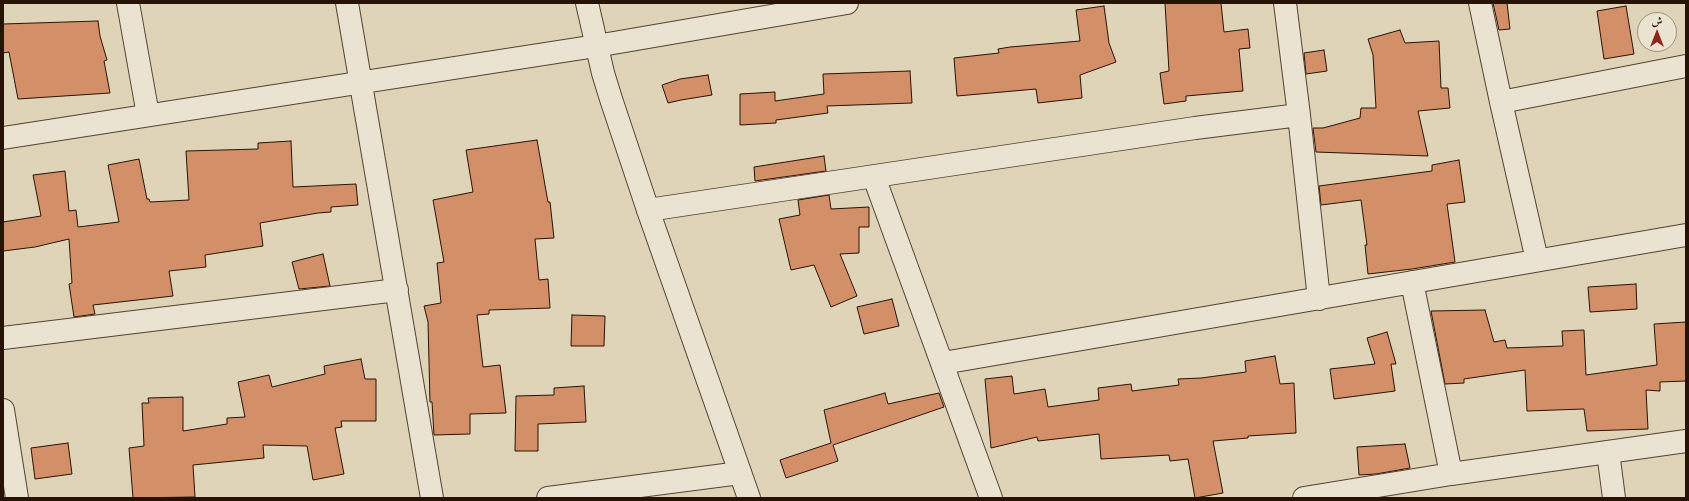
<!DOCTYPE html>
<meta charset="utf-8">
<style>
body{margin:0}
#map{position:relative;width:1689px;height:501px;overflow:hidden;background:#e0d4b8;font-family:"EB Garamond",Amiri,serif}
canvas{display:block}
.frame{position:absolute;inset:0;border:4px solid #271306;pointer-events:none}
.north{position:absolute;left:1637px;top:12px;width:40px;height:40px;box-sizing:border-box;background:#ebe3d1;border:1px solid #9d9080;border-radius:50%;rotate:0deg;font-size:11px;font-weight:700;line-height:16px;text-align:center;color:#271306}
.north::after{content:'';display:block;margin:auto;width:14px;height:18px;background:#8f2418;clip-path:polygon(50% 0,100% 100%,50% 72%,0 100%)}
</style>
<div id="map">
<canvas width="1689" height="501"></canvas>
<div class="frame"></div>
<div class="north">ش</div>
</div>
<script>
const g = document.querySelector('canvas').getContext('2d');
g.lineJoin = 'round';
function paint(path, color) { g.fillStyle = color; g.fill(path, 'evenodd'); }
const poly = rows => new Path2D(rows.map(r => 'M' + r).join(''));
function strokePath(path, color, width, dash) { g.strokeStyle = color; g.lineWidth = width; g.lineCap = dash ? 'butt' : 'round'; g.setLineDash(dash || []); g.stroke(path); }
const building = poly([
 [1165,3,1221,3,1224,32,1248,29,1250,48,1239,49,1243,91,1186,96,1186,101,1164,104,1160,73,1169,71,1165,3],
 [1493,3,1507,3,1510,29,1499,30,1493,3],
 [1104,6,1109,43,1116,62,1080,75,1082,98,1038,103,1036,89,957,96,954,58,999,53,998,49,1010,47,1080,41,1076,10,1104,6],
 [1626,6,1634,54,1604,59,1597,11,1626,6],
 [98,21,100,36,107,60,104,61,110,93,18,99,9,52,3,53,3,24,98,21],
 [1400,30,1405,43,1439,41,1441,88,1448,88,1450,108,1418,111,1428,156,1316,152,1313,128,1323,128,1360,118,1361,108,1376,108,1373,55,1368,39,1400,30],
 [1324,50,1327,71,1306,74,1304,53,1324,50],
 [910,71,912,103,827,106,828,113,776,120,776,123,740,125,740,94,775,92,775,101,824,94,823,74,910,71],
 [708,75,712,95,681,100,668,103,662,85,680,79,708,75],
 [537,140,548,202,550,202,554,238,535,239,539,280,548,279,550,308,489,310,489,314,477,315,483,367,500,365,506,413,470,414,470,434,434,435,432,402,430,402,428,322,424,306,441,303,437,263,444,262,433,200,473,192,466,150,537,140],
 [291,141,293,187,356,184,358,205,331,207,331,212,318,213,260,223,263,246,205,255,206,267,169,271,173,296,93,305,95,314,74,317,69,284,72,283,69,239,35,247,3,251,3,222,41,216,33,175,65,171,69,211,76,210,78,227,119,222,108,165,139,159,147,199,149,199,150,202,189,200,186,151,258,149,258,143,291,141],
 [824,156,826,171,755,181,754,167,824,156],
 [1459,160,1465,202,1447,204,1455,262,1412,269,1368,274,1365,245,1367,245,1361,200,1321,205,1319,186,1432,171,1432,165,1459,160],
 [829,195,831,209,869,207,869,227,859,227,859,253,840,254,857,296,831,307,814,265,791,270,779,219,800,215,798,200,829,195],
 [323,254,330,286,299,289,292,262,323,254],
 [1636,284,1637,309,1590,312,1588,287,1636,284],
 [892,299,899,326,864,334,857,307,892,299],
 [1485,310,1494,342,1505,340,1507,348,1563,346,1562,331,1584,330,1586,375,1657,365,1654,324,1686,322,1686,381,1660,382,1660,391,1646,390,1648,429,1587,431,1584,409,1527,411,1525,370,1464,379,1464,383,1445,384,1431,311,1485,310],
 [572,315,605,316,604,346,571,346,572,315],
 [1387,332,1396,364,1391,364,1395,391,1334,399,1330,369,1375,364,1367,338,1387,332],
 [1275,356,1280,384,1294,383,1296,433,1248,436,1248,438,1213,441,1223,493,1195,498,1188,459,1170,461,1169,455,1101,459,1099,434,1038,441,1037,437,991,448,985,379,1012,376,1014,394,1045,389,1048,407,1099,400,1098,388,1131,384,1132,391,1179,385,1178,379,1201,378,1246,372,1245,361,1275,356],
 [361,359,365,379,376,379,376,421,341,421,342,427,335,428,344,474,313,480,307,446,263,445,264,458,193,465,195,497,133,498,129,448,144,446,142,403,149,403,148,398,183,397,183,431,227,424,227,418,245,417,238,382,269,375,272,387,325,374,324,366,361,359],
 [584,386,586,422,538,424,538,451,515,451,516,396,554,395,554,388,584,386],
 [885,393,888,404,939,393,944,407,833,445,838,461,786,478,780,460,831,443,824,410,885,393],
 [68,443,72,474,35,479,31,448,68,443],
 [1405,444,1410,468,1376,474,1359,475,1357,447,1405,444]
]);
const minor = poly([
 [128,3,148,115],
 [347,3,432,498],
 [1285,3,1299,115,1319,299],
 [1480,3,1501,102,1686,66],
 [1501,102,1537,260],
 [3,138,596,46,847,3],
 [874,177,991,498],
 [648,210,1195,128,1299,115],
 [1412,282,1451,474],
 [3,338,397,290],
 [943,363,1686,235],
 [3,410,17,498],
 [1608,452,1614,498],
 [548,498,740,473],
 [1304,498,1451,474,1686,441]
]);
const tertiary = poly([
 [587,3,603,73,611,99,648,210,749,498]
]);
paint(building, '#d38f67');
strokePath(building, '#271306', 1);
strokePath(minor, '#554332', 24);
strokePath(tertiary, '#554332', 24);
strokePath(minor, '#ebe3d1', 22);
strokePath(tertiary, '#ebe3d1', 22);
</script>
